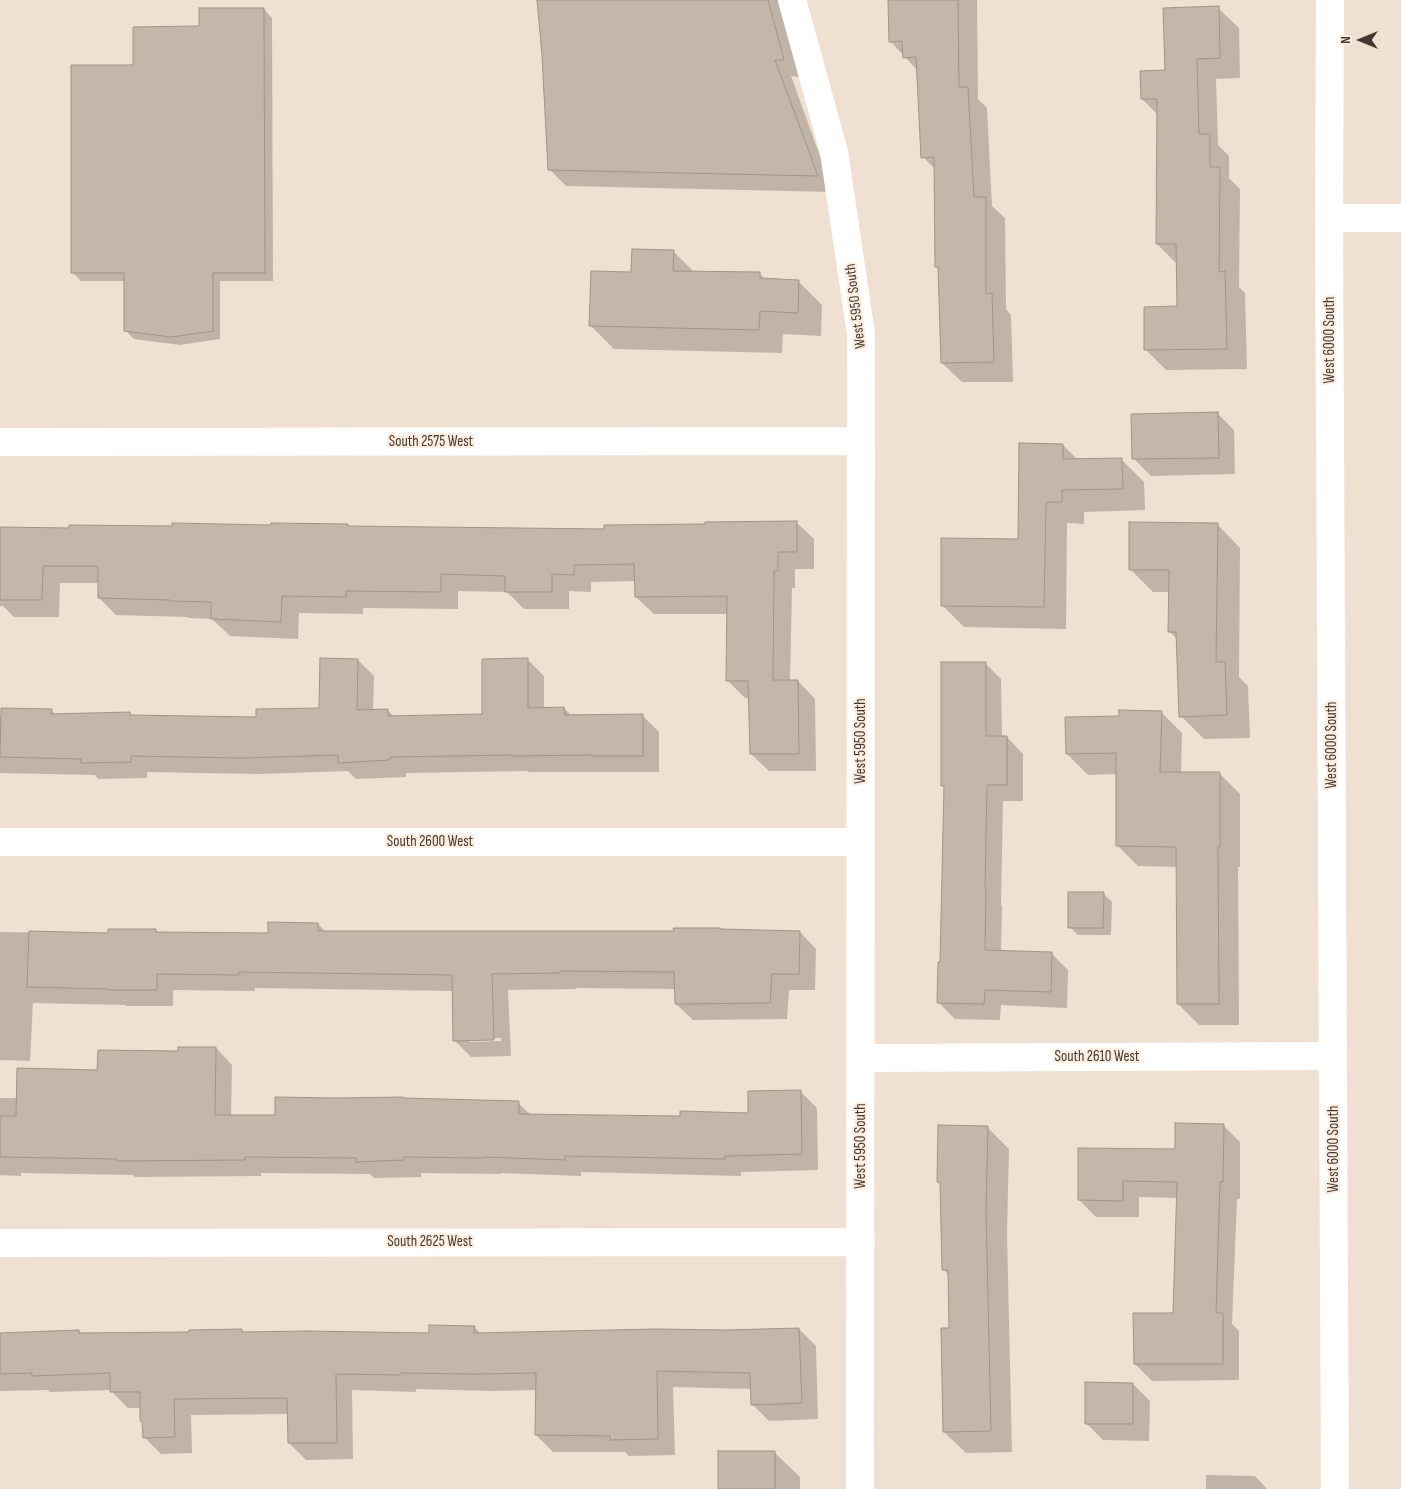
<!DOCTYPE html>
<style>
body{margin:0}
#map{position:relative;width:1401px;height:1489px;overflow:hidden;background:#f0e0d2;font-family:"Sofia Sans Condensed",sans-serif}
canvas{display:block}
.north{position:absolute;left:1336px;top:15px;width:50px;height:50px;-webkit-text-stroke:4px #fdeddf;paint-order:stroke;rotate:270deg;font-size:14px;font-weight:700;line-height:20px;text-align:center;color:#403934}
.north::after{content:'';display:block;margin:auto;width:18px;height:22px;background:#403934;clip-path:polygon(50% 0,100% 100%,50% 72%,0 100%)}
</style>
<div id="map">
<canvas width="1401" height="1489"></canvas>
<div class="north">N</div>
</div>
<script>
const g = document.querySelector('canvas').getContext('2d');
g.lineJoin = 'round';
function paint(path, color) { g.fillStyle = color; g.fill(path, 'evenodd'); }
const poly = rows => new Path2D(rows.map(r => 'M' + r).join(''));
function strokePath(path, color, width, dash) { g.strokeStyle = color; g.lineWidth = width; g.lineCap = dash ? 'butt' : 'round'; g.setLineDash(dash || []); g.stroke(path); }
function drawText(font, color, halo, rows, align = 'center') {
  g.font = font + ' "Sofia Sans Condensed",sans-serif'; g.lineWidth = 4.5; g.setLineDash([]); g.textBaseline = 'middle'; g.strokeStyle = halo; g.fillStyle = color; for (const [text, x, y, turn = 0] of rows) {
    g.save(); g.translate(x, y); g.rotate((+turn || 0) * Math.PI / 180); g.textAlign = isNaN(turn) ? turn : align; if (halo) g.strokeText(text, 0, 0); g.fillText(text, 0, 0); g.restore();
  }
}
const shadow = poly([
 [538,0,780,0,800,77,791,76,833,192,566,186,549,169,543,54],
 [889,0,977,0,978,99,987,108,992,206,1005,218,1006,309,1011,315,1013,382,962,382,942,363,940,270,937,267,936,170,923,157,918,71,890,41],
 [1218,8,1239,28,1240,78,1216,79,1218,145,1229,156,1229,178,1240,189,1239,287,1245,293,1247,369,1166,370,1146,350,1178,308,1177,264,1157,244,1158,115,1142,99],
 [264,9,272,18,273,281,220,281,220,339,180,345,134,339,126,331,126,281,81,281,73,273,134,66],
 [674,252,694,272,760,274,766,280,798,281,822,305,821,336,783,334,782,353,614,349,591,326],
 [1217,413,1234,430,1235,474,1151,476,1134,459],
 [1063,445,1078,460,1122,460,1144,482,1145,510,1084,512,1084,524,1067,523,1066,629,964,627,942,605,1019,540],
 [796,522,814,539,814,569,795,569,795,588,792,588,790,681,798,681,815,699,816,771,769,771,751,754,750,698,745,698,727,680,728,614,654,614,636,597,636,581,591,582,591,592,569,591,569,609,524,609,507,592,458,591,458,609,363,608,363,614,299,613,298,639,230,636,212,619,189,618,187,617,116,615,99,598,99,583,60,583,59,617,14,617,3,606,0,606,0,528,70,529,347,525,350,528,605,530],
 [1217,524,1240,548,1239,677,1248,686,1250,738,1204,739,1181,716,1178,640,1169,631,1170,592,1153,592,1130,569],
 [527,659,544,676,544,709,564,708,572,716,642,715,659,732,659,772,529,772,527,771,406,773,406,777,356,779,348,771,259,774,147,772,147,778,98,779,95,775,0,773,0,716,51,710,56,715,130,714,132,716,258,718,320,709,358,660,374,676,373,711,388,710,394,717,483,715],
 [985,663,1001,679,1002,738,1007,737,1023,754,1023,801,1003,801,1001,905,1002,906,1001,952,1052,954,1068,970,1067,1008,1001,1005,1000,1020,955,1019,938,1002,941,963,945,788,942,785],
 [1161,712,1182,733,1181,774,1220,774,1240,794,1240,867,1238,867,1239,1025,1199,1025,1178,1004,1177,867,1138,866,1117,845,1118,774,1088,775,1067,754,1120,717],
 [1104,894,1112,902,1111,935,1078,935,1070,927],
 [318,924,326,932,800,932,816,949,815,990,789,990,787,1019,693,1020,676,1004,676,989,576,988,576,989,508,990,511,1056,471,1057,454,1040,453,991,255,988,255,991,173,990,173,1006,127,1006,125,1005,33,1003,30,1061,0,1060,0,932,109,934,155,930,159,933,269,934],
 [501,1038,501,1041,469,1042,469,1039],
 [216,1048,232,1065,231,1116,276,1116,518,1103,531,1115,681,1117,749,1114,800,1091,817,1108,818,1170,741,1172,741,1176,581,1172,581,1176,501,1173,501,1174,421,1173,421,1177,374,1178,370,1174,261,1173,261,1176,135,1177,133,1175,21,1173,21,1176,0,1175,0,1098,18,1098,99,1071,179,1052],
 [1223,1125,1240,1142,1240,1199,1237,1199,1232,1324,1239,1331,1239,1380,1152,1381,1135,1364,1174,1314,1178,1198,1139,1197,1139,1217,1096,1217,1079,1200],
 [987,1127,1009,1149,1007,1233,1012,1452,966,1453,944,1432,950,1329,949,1275,944,1270,942,1185,938,1182],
 [474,1327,481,1334,799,1329,816,1346,818,1419,769,1421,752,1404,752,1389,673,1387,675,1455,629,1456,625,1452,553,1452,536,1435,537,1390,493,1391,416,1389,416,1392,352,1390,353,1459,306,1460,289,1443,288,1414,191,1415,192,1453,161,1454,144,1437,141,1408,128,1408,111,1391,111,1390,50,1392,48,1390,0,1391,0,1335,78,1331,81,1334,190,1333,242,1331,244,1333,430,1334],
 [1133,1384,1150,1401,1149,1441,1103,1440,1086,1423],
 [774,1452,800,1477,800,1489,719,1489],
 [1206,1475,1255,1476,1267,1489,1206,1489]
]);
const building = poly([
 [537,0,768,0,784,60,775,60,818,176,548,170,542,55,537,0],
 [888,0,958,0,959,87,968,87,974,197,986,197,986,294,992,293,994,362,941,363,938,267,935,267,934,157,921,158,916,57,903,58,902,41,889,42,888,0],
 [1219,6,1220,58,1197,59,1199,134,1210,134,1210,167,1220,167,1219,272,1225,271,1227,349,1144,350,1144,307,1177,306,1176,244,1156,244,1157,99,1141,99,1140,71,1165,70,1163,8,1219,6],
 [199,8,264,8,265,273,213,273,213,331,171,337,124,331,124,273,71,273,71,65,133,65,133,27,199,26,199,8],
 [632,249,674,250,673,271,760,272,760,278,799,280,798,313,760,311,759,330,589,326,591,271,631,272,632,249],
 [1218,412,1219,458,1132,459,1131,414,1218,412],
 [1019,443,1063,444,1063,459,1122,458,1123,489,1062,490,1062,502,1046,502,1044,607,941,606,941,538,1018,539,1019,443],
 [797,521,797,552,778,552,778,571,774,571,773,680,798,680,799,754,750,754,748,681,726,681,727,596,635,597,634,564,574,565,574,575,552,574,552,592,505,592,505,576,441,574,441,592,346,591,346,597,282,596,281,622,211,619,211,602,170,601,170,600,98,598,98,566,43,566,42,600,0,600,0,527,69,528,69,525,172,526,172,523,271,525,271,523,348,524,348,526,604,529,604,525,705,524,705,522,797,521],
 [1129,522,1218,523,1216,662,1225,662,1227,715,1179,717,1176,632,1168,632,1169,570,1129,570,1129,522],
 [320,658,358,659,357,710,388,709,388,716,482,714,482,659,528,658,528,708,564,707,565,715,643,714,643,756,592,756,592,755,511,756,511,755,390,757,390,760,338,763,338,755,242,758,131,756,131,762,81,763,81,759,0,757,1,708,52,709,51,714,130,712,130,715,256,717,256,709,319,708,320,658],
 [941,662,986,662,986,736,1007,736,1007,785,987,785,985,889,986,889,985,950,1052,952,1051,992,985,990,984,1004,937,1003,938,962,940,962,944,786,941,786,941,662],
 [1119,710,1162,711,1160,772,1220,772,1220,847,1218,847,1219,1004,1177,1004,1176,847,1116,846,1116,753,1066,754,1065,717,1119,716,1119,710],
 [1068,892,1104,892,1103,928,1068,928,1068,892],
 [268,922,318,923,318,931,674,931,673,928,720,928,720,929,800,931,799,974,772,974,770,1003,675,1004,674,972,560,971,560,973,492,974,494,1040,453,1041,452,975,239,972,239,975,157,974,157,990,109,990,109,989,27,987,29,931,108,933,108,929,156,929,156,932,268,933,268,922],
 [178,1047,216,1047,215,1115,275,1115,275,1097,336,1098,403,1097,403,1098,519,1101,519,1114,680,1116,680,1111,748,1113,748,1091,801,1090,802,1154,725,1156,725,1159,565,1156,565,1160,485,1157,485,1158,404,1157,404,1160,356,1162,356,1158,245,1157,245,1160,117,1161,117,1159,0,1157,0,1116,16,1116,17,1068,97,1070,98,1050,178,1051,178,1047],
 [1175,1123,1224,1124,1223,1182,1220,1182,1216,1313,1223,1313,1223,1364,1134,1364,1133,1313,1173,1313,1177,1182,1123,1181,1123,1201,1078,1200,1078,1148,1175,1149,1175,1123],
 [938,1125,988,1126,986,1211,991,1431,943,1432,941,1328,949,1328,948,1270,942,1270,940,1183,937,1182,938,1125],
 [429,1325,475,1326,474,1333,655,1329,726,1330,799,1328,802,1403,751,1405,750,1373,657,1371,658,1439,610,1440,610,1436,535,1435,536,1373,475,1374,400,1373,400,1375,336,1374,337,1443,288,1443,287,1398,174,1399,175,1437,143,1438,142,1421,140,1421,140,1392,110,1392,110,1373,32,1376,32,1373,0,1374,0,1333,79,1330,79,1333,189,1332,189,1330,242,1329,242,1332,308,1331,429,1333,429,1325],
 [1085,1382,1133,1383,1133,1424,1085,1424,1085,1382],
 [718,1451,775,1451,775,1489,718,1489,718,1451]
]);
const street = poly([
 [792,0,834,152,861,334,860,1489],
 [1329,218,1401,218],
 [0,442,861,441],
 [0,842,861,842],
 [861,1058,1333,1056],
 [0,1243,861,1242]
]);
const secondary = poly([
 [1330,0,1329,218,1335,1489]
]);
const streetNames = [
 ["West 5950 South",856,306,-97],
 ["West 6000 South",1330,340,-90],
 ["South 2575 West",431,442],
 ["West 5950 South",861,741,-90],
 ["West 6000 South",1332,745,-90],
 ["South 2600 West",430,842],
 ["South 2610 West",1097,1057],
 ["West 5950 South",861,1146,-90],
 ["West 6000 South",1334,1149,-90],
 ["South 2625 West",430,1242]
];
paint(shadow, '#0003');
paint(building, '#c6b6a9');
strokePath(building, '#a29385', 1);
strokePath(street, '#fff', 28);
strokePath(secondary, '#fff', 28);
drawText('15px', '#403934', '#fdeddf', streetNames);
</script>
